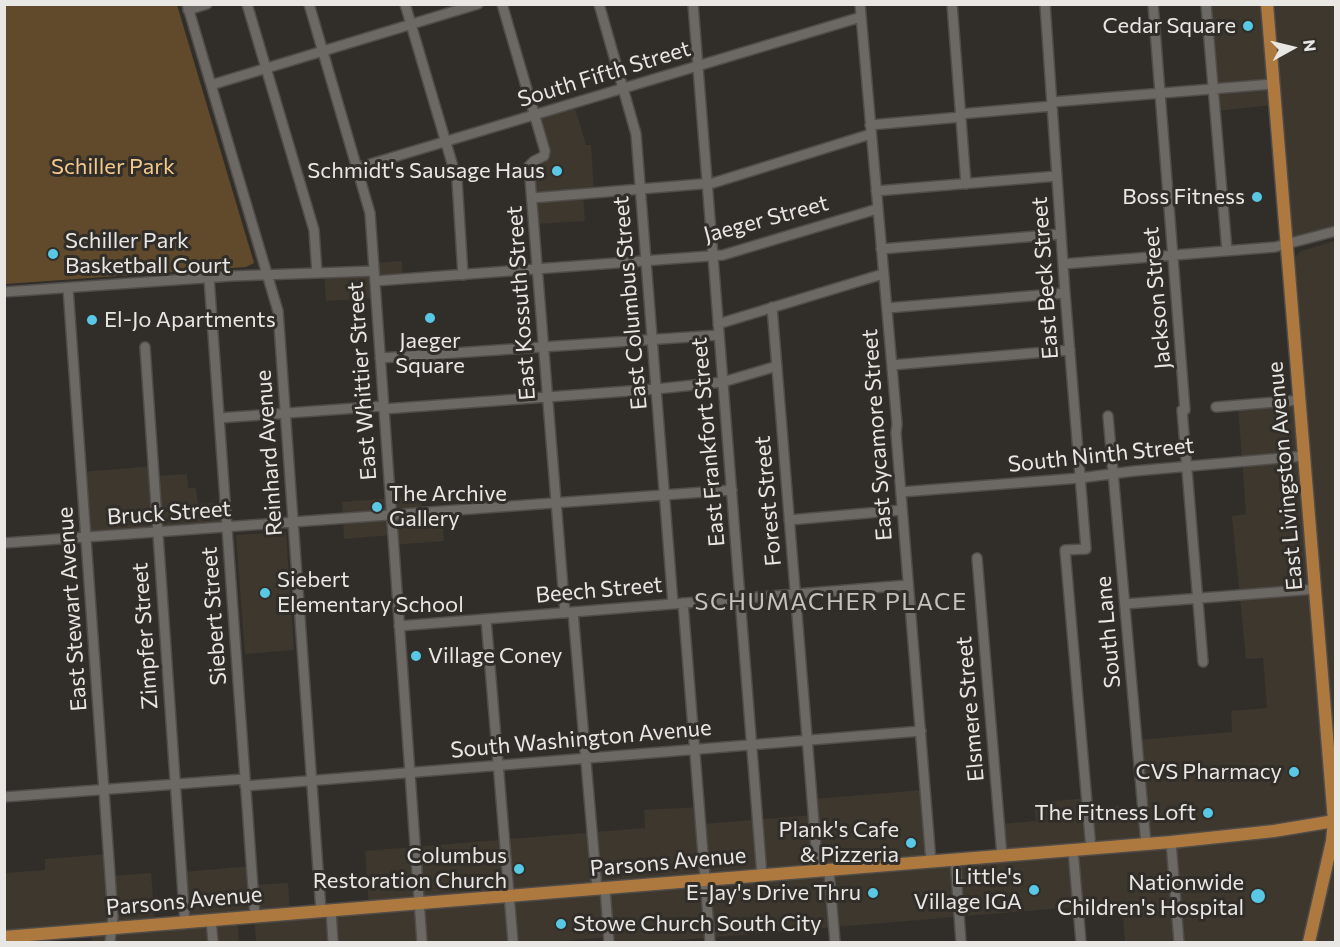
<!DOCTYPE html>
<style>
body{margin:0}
#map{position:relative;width:1340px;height:947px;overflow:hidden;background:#312e2a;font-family:Commissioner,sans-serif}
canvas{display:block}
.frame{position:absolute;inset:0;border:6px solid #e9e7e4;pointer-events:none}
.north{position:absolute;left:1262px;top:18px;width:60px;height:60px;-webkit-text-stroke:4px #312e2a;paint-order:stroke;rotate:82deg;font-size:16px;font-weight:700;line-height:24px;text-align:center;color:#e9e7e4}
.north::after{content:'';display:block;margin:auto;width:21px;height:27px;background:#e9e7e4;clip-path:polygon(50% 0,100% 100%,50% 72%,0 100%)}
</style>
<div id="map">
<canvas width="1340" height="947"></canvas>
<div class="frame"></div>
<div class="north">N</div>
</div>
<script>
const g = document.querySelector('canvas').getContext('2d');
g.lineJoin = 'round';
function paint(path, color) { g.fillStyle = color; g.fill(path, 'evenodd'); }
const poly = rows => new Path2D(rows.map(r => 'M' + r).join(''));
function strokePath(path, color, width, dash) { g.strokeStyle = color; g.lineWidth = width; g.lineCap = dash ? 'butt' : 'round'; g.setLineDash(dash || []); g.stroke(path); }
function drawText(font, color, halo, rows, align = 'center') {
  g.font = font + ' Commissioner,sans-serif'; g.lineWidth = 6; g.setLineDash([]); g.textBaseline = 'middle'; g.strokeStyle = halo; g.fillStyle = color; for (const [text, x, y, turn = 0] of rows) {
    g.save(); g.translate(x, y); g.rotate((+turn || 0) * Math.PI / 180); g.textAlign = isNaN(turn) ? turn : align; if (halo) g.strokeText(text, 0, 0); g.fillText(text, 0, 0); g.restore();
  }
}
const built = poly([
 [1208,5,1335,5,1335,229,1293,240,1282,104,1217,111],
 [574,105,586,145,591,145,594,193,583,194,585,221,535,224,531,167,546,153,536,117],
 [1335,241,1335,942,1125,942,1122,903,656,942,611,942,610,937,549,942,256,942,254,916,237,917,239,942,92,942,91,930,5,937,5,873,45,870,45,859,109,854,110,876,151,873,155,924,185,921,183,872,252,866,253,885,288,883,290,912,369,907,365,851,645,828,644,810,701,807,703,824,814,815,813,799,924,790,931,862,1001,855,1000,824,1036,821,1034,803,1087,798,1089,809,1119,806,1120,810,1142,808,1137,740,1232,732,1231,711,1267,708,1263,658,1246,659,1232,516,1246,514,1238,405,1305,399,1310,439,1295,257,1301,251],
 [402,261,403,279,375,281,376,298,326,301,324,273,374,271,374,263],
 [154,466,155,476,187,474,188,488,196,488,198,504,226,502,228,528,87,538,83,472],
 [421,496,422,513,442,511,444,541,392,545,391,535,344,539,342,502],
 [286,532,294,650,245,654,236,535]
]);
const green = poly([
 [5,4,177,5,254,263,246,267,5,284]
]);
const minor = poly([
 [187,4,278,311,321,911],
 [247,4,314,230,317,273],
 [309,4,370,213,422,942],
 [405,4,457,180,463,275],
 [502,4,545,151,544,156,534,161,529,166,565,613],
 [599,4,636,134,673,604],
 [693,4,762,876],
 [860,4,897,424,896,433,931,862],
 [952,4,966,184],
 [1045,4,1065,293,1086,549,1065,550,1091,849],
 [1153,4,1185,410],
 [1206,4,1227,251],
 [188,10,207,4],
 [211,85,478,4],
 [1052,102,1273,84],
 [960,114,1052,106],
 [870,125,961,117],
 [357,168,861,17],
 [876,191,1057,176],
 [532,198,713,183,871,134],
 [881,249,1061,234],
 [1063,264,1275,247,1336,231],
 [209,278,255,916],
 [375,281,723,255,877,209],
 [68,288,113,917,110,942],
 [4,292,232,276,374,271],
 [772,307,818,872],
 [887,308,1065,293],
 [718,324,883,274],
 [145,347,185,923],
 [380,358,719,335],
 [892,365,1070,350],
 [1216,407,1300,400],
 [384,409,656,389,723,382,777,366],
 [1182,410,1203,662],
 [1108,416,1146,844],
 [219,418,384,406],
 [901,492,1080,478,1134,471,1305,456],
 [789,520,902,510],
 [4,543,732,490],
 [977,558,1002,856],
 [683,603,710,942],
 [1125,604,1316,589],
 [573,612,597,889],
 [486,619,513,942],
 [399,626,908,585],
 [245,786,921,731],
 [4,797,244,779],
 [1171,842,1179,942],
 [1073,850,1081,942],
 [955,860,961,942],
 [829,871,835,942],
 [605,888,609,942],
 [331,910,333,942],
 [211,920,213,942]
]);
const major = poly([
 [1267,4,1334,821,1332,841,1309,942],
 [4,937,1171,842,1274,831,1334,821]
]);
const markers = [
 [1248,26,6,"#59c8e4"],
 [557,171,6,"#59c8e4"],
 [1257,197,6,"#59c8e4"],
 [53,254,6,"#59c8e4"],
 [430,318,6,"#59c8e4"],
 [92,320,6,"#59c8e4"],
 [377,507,6,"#59c8e4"],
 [265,593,6,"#59c8e4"],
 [416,656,6,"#59c8e4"],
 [1294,772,6,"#59c8e4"],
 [1208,813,6,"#59c8e4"],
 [911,843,6,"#59c8e4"],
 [519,869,6,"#59c8e4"],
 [1034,890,6,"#59c8e4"],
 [873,893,6,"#59c8e4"],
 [1258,896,8,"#59c8e4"],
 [561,924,6,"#59c8e4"]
];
const poiNames = [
 ["Cedar Square",1236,26],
 ["Schmidt's Sausage Haus",545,171],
 ["Boss Fitness",1245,197],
 ["Schiller Park",65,241,"left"],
 ["Basketball Court",65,266,"left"],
 ["El-Jo Apartments",104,320,"left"],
 ["Jaeger",430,341,"center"],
 ["Square",430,366,"center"],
 ["The Archive",389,494,"left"],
 ["Gallery",389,519,"left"],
 ["Siebert",277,580,"left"],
 ["Elementary School",277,605,"left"],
 ["Village Coney",428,656,"left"],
 ["CVS Pharmacy",1282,772],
 ["The Fitness Loft",1196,813],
 ["Plank's Cafe",899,830],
 ["& Pizzeria",899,855],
 ["Columbus",507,856],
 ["Restoration Church",507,881],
 ["Little's",1022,877],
 ["Village IGA",1022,902],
 ["Nationwide",1244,883],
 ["Children's Hospital",1244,908],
 ["E-Jay's Drive Thru",861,893],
 ["Stowe Church South City",573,924,"left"]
];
const streetNames = [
 ["South Fifth Street",604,74,-17],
 ["Jaeger Street",766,219,-15],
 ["East Beck Street",1045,278,-94],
 ["Jackson Street",1157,298,-95],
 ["East Kossuth Street",521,303,-94],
 ["East Columbus Street",630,303,-95],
 ["East Whittier Street",362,381,-94],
 ["East Sycamore Street",877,435,-94],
 ["East Frankfort Street",708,442,-95],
 ["Reinhard Avenue",269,453,-94],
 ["South Ninth Street",1101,455,-6],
 ["East Livingston Avenue",1285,476,-95],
 ["Forest Street",768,501,-95],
 ["Bruck Street",169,513,-4],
 ["Beech Street",599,590,-5],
 ["East Stewart Avenue",72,609,-94],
 ["Siebert Street",214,616,-94],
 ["South Lane",1108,632,-95],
 ["Zimpfer Street",145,636,-94],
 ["Elsmere Street",970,709,-95],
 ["South Washington Avenue",581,739,-5],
 ["Parsons Avenue",668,862,-5],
 ["Parsons Avenue",184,901,-5]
];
const parkNames = [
 ["Schiller Park",113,167]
];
const neighbourhoodNames = [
 ["SCHUMACHER PLACE",831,602]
];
paint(built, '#3d372d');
paint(green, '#614a2b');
strokePath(minor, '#4f4c49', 12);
strokePath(major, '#4f4c49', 15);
strokePath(minor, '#6c6864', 9);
strokePath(major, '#ae793e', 12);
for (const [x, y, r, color] of markers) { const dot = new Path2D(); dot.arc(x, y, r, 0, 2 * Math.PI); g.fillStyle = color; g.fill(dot); strokePath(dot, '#312e2a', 2); }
drawText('22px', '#e9e7e4', '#312e2a', poiNames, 'right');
drawText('22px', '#e9e7e4', '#312e2a', streetNames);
drawText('22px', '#f5c98c', '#312e2a', parkNames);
g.letterSpacing = '1.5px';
drawText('24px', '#c5c1bc', '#312e2a', neighbourhoodNames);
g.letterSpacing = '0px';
</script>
